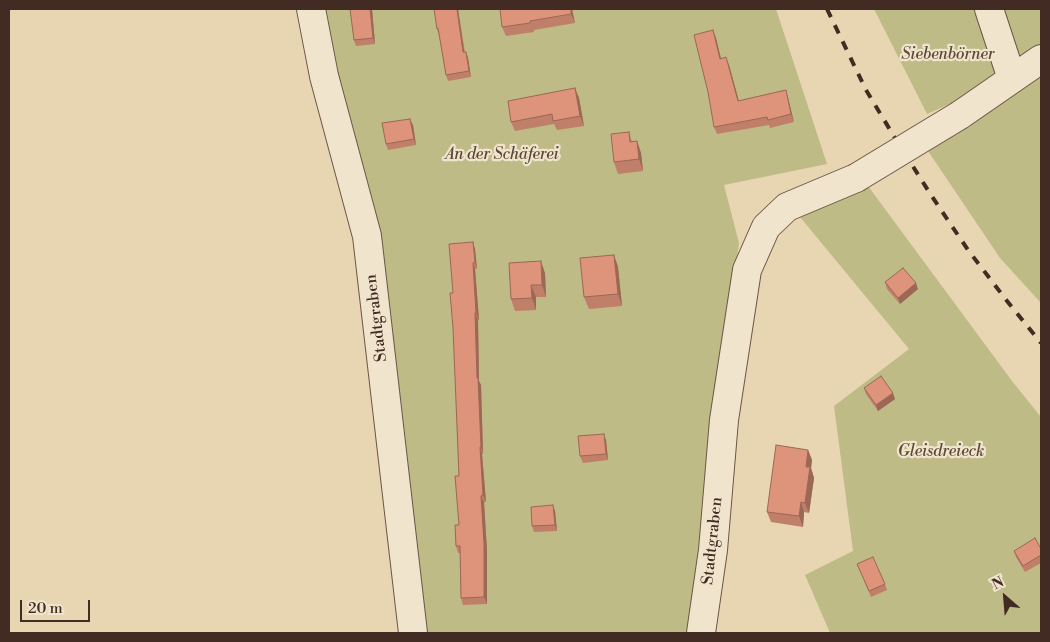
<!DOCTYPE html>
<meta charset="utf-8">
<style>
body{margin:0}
#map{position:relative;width:1050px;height:642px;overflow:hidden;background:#e8d6b2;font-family:"Libre Bodoni",serif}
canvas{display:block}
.frame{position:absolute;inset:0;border:10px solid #422b23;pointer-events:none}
.north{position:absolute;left:980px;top:572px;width:50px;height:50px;-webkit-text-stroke:4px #f0e4cd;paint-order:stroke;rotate:333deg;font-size:14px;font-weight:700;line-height:20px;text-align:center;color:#422b23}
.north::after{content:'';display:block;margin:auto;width:18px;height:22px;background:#422b23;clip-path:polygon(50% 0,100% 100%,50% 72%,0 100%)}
.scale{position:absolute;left:20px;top:600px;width:70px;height:22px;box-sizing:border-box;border:2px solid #422b23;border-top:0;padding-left:6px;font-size:15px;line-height:18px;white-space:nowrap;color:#422b23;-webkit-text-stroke:4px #f0e4cd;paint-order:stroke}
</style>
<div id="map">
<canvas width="1050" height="642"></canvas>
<div class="frame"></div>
<div class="north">N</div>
<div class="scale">20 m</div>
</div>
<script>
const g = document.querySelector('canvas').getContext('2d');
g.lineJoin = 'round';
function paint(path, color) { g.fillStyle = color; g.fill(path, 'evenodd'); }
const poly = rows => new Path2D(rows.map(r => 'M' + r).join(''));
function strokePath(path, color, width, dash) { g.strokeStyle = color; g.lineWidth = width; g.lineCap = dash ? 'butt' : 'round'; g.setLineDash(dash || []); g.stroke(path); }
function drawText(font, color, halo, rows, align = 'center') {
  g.font = font + ' "Libre Bodoni",serif'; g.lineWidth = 4.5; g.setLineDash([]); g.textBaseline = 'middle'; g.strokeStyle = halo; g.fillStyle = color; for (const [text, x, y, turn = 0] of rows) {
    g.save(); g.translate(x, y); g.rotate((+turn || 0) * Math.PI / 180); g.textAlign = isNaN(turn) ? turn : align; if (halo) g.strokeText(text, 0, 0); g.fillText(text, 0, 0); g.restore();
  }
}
const green = poly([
 [317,9,776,9,827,164,724,185,739,243,687,633,419,633],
 [874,9,1041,9,1041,59,963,98,927,114],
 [1041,75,1041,303,1000,258,928,151],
 [868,186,1012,381,1041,417,1041,633,830,633,805,575,853,551,834,406,909,349,800,217]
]);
const minor = poly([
 [311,9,324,76,367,236,413,633],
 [989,9,1012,79],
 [960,115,1041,59],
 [701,633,713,550,724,420,747,270,766,227,787,207,856,178]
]);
const rail = poly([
 [827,9,866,90,895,138,931,195,968,250,1007,301,1041,343]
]);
const minorBridge = poly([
 [856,178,960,115]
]);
const wall = poly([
 [350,9,372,9,375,44,356,46,354,40],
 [434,9,458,9,465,52,466,52,468,58,471,77,448,81,446,75,439,35,437,29],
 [500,9,572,9,575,23,534,30,534,32,506,36,502,27],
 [716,38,721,59,729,65,739,101,786,90,794,122,770,128,769,125,717,134,714,127],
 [575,88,579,98,584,126,557,130,554,124,515,131,511,122],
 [413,125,416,145,388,150,386,144],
 [629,132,632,142,637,141,641,153,643,171,618,174,614,162],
 [475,249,477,269,475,269,479,320,478,320,479,381,481,385,483,454,482,454,486,502,484,502,487,551,487,604,463,605,461,598,460,553,458,553,456,546,459,525,459,476,453,293],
 [614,255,618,267,622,306,589,309,584,297],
 [545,273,546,297,536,297,536,310,515,311,511,299],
 [885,282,918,289,900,304,887,289],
 [864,388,895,399,878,411,866,394],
 [606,440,608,460,583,463,580,456],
 [808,450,812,460,811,468,814,478,809,513,804,512,803,527,771,522,767,512],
 [555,511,557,531,534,532,532,526],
 [1041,549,1041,563,1025,572,1016,557,1014,551],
 [857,564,885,584,887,590,871,597]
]);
const shadedWall = poly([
 [370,9,372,9,375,44,373,38],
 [457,9,458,9,465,58,463,52],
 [571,9,572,9,575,23,571,14],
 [713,30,716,38,723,67,720,59],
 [466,52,468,58,471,77,469,71],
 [726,57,729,65,741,109,738,101],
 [575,88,579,98,584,126,580,116],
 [786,90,794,122,791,114],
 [410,119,413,125,416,145,414,139],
 [637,141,641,153,643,171,639,159],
 [473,242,475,249,477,269,475,262],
 [614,255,618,267,622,306,618,294],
 [541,261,545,273,546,297,542,285],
 [473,263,475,269,479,320,476,313],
 [916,283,918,289,900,304,898,298],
 [531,285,536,297,536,310,532,298],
 [475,313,478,320,479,381,481,385,483,454,481,447,477,378],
 [893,393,895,399,878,411,876,405],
 [604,434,606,440,608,460,606,454],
 [480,447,482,454,486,502,483,495],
 [808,450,812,460,811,468,814,478,809,513,805,503,806,467],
 [481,496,484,502,487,551,487,604,484,597],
 [801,502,804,512,803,527,799,516],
 [553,505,555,511,557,531,555,525]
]);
const building = poly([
 [350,9,370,9,373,38,354,40,350,9],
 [434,9,457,9,463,52,466,52,469,71,446,75,438,28,437,29,434,9],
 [500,9,571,9,571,14,530,21,530,23,502,27,500,9],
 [713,30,720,59,726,57,738,101,786,90,791,114,768,120,767,117,714,127,708,92,694,35,713,30],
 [575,88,580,116,553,121,552,114,511,122,508,101,575,88],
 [410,119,414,139,386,144,382,123,410,119],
 [629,132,630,142,637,141,639,159,614,162,611,134,629,132],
 [473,242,475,262,473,263,476,313,475,313,477,378,478,378,481,447,480,447,483,495,481,496,484,544,484,597,461,598,460,546,456,546,455,525,459,525,455,476,459,476,453,328,450,293,453,293,449,244,473,242],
 [614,255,618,294,584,297,580,258,614,255],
 [541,261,542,285,531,285,532,298,511,299,509,263,541,261],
 [903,268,916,283,898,298,885,282,903,268],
 [881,376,893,393,876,405,864,388,881,376],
 [604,434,606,454,580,456,578,436,604,434],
 [776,445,808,450,806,467,810,467,805,503,801,502,799,516,767,512,776,445],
 [553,505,555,525,532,526,531,507,553,505],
 [1035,538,1041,549,1041,555,1023,566,1014,551,1035,538],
 [873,557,885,584,869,591,857,564,873,557]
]);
const parkNames = [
 ["Siebenbörner",948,55],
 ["An der Schäferei",502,155],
 ["Gleisdreieck",941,452]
];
const streetNames = [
 ["Stadtgraben",377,318,-97],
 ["Stadtgraben",713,541,-84]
];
paint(green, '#bebb87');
strokePath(minor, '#6c5647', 30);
strokePath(minor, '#f0e4cd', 28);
strokePath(rail, '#422b23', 4, [9, 9]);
strokePath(minorBridge, '#6c5647', 30, []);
strokePath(minorBridge, '#f0e4cd', 28);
paint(wall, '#bf7f69');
paint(shadedWall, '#9b6855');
paint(building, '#de947a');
strokePath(building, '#9b6855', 1);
drawText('italic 16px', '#5b4837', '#f0e4cd', parkNames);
drawText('16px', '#422b23', '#f0e4cd', streetNames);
</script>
